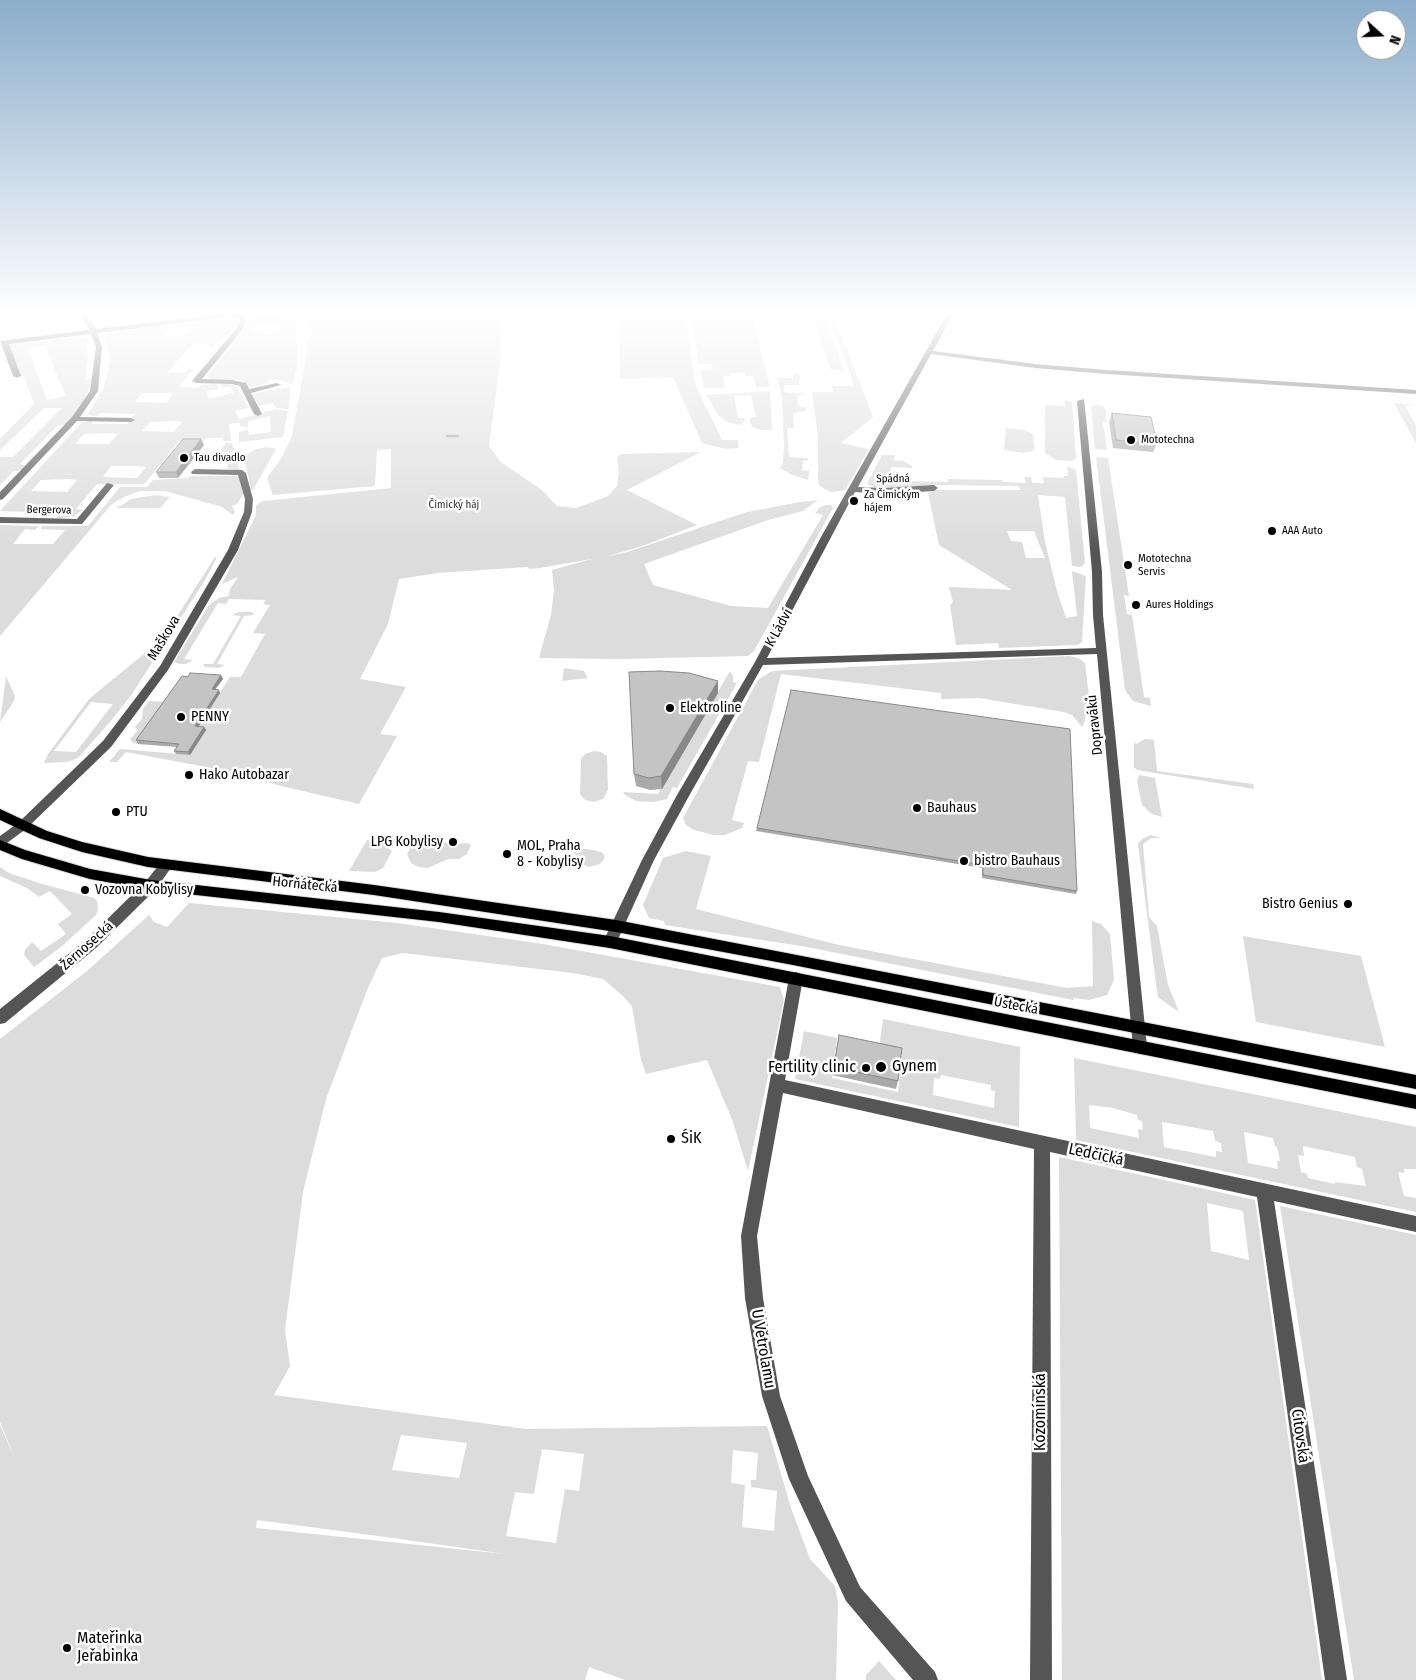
<!DOCTYPE html>
<meta charset="utf-8">
<style>
body{margin:0}
#map{position:relative;width:1416px;height:1680px;overflow:hidden;background:#fff;font-family:"Fira Sans Condensed",sans-serif}
canvas{display:block}
.north{position:absolute;left:1356px;top:10px;width:50px;height:50px;box-sizing:border-box;background:#fff;border:1px solid #999;border-radius:50%;rotate:110deg;font-size:14px;font-weight:700;line-height:20px;text-align:center;color:#000}
.north::after{content:'';display:block;margin:auto;width:18px;height:22px;background:#000;clip-path:polygon(50% 0,100% 100%,50% 72%,0 100%)}
</style>
<div id="map">
<canvas width="1416" height="1680"></canvas>
<div class="north">N</div>
</div>
<script>
const g = document.querySelector('canvas').getContext('2d');
g.lineJoin = 'round';
function paint(path, color) { g.fillStyle = color; g.fill(path, 'evenodd'); }
const poly = rows => new Path2D(rows.map(r => 'M' + r).join(''));
function strokePath(path, color, width, dash) { g.strokeStyle = color; g.lineWidth = width; g.lineCap = dash ? 'butt' : 'round'; g.setLineDash(dash || []); g.stroke(path); }
function drawText(font, color, halo, rows, align = 'center') {
  g.font = font + ' "Fira Sans Condensed",sans-serif'; g.lineWidth = 5; g.setLineDash([]); g.textBaseline = 'middle'; g.strokeStyle = halo; g.fillStyle = color; for (const [text, x, y, turn = 0] of rows) {
    g.save(); g.translate(x, y); g.rotate((+turn || 0) * Math.PI / 180); g.textAlign = isNaN(turn) ? turn : align; if (halo) g.strokeText(text, 0, 0); g.fillText(text, 0, 0); g.restore();
  }
}
const green = poly([
 [310,314,505,314,501,333,501,357,489,446,501,462,542,490,557,506,576,508,608,496,617,486,619,472,617,457,622,454,701,452,627,490,697,525,645,545,605,557,627,552,747,512,800,502,818,500,803,511,768,520,644,564,653,585,731,606,768,608,823,515,815,513,820,507,825,505,831,505,833,508,754,651,748,656,620,659,539,658,551,615,554,590,552,570,592,559,540,568,530,569,527,567,438,573,399,579,388,624,360,679,406,687,380,734,397,736,359,804,281,786,238,773,126,752,117,762,109,762,120,749,190,755,196,729,230,677,241,677,265,634,253,633,270,605,263,604,266,600,229,599,226,604,218,603,184,659,193,660,186,664,179,664,174,662,209,605,219,598,229,596,230,589,238,577,222,584,256,515,256,505,263,501,391,488,391,449,377,450,375,486,273,495,267,478,282,457,292,436,306,358,307,340,314,334,306,319],
 [619,314,685,314,695,384,722,440,738,440,739,448,726,449,702,443,673,377,620,379],
 [692,314,751,314,770,387,756,387,754,376,746,376,745,372,730,373,731,376,723,376,725,388,704,388,700,371,713,370,712,364,699,364],
 [812,314,823,314,844,371,831,370],
 [828,314,833,314,873,417,841,443,869,449,845,490,832,492,826,490,819,485,818,480,818,436,812,392,833,392,832,386,853,386,851,375],
 [249,315,285,315,284,317,296,320,297,363,293,385,278,379,268,380,268,383,248,388,241,380,214,380,206,376,207,374,209,374,245,329,248,324],
 [259,324,282,324,277,332,264,334,264,332,253,331],
 [229,317,235,318,237,322,229,335,219,340,212,347,207,347,209,344,193,343,167,373,185,373,189,368,194,368,179,387,197,388,202,385,216,384,218,389,206,391,209,399,234,393,230,386,222,388,220,384,236,385,248,408,235,411,239,419,277,409,288,411,283,437,239,442,239,432,248,430,249,435,271,432,270,416,248,421,248,427,240,426,239,421,238,423,229,424,231,441,225,441,222,438,206,438,203,441,179,441,147,481,143,484,97,484,76,509,83,510,74,516,56,519,61,513,0,511,81,423,92,420,92,424,127,424,135,414,101,413,95,417,88,414,103,389,107,378,110,360,106,338,108,336,120,331,181,323,182,329,170,329,163,336,185,336,191,330,185,329,187,323],
 [142,393,166,393,173,394,166,403,135,402],
 [174,421,182,422,174,432,142,431,150,422],
 [110,433,118,434,109,444,75,444,84,434],
 [111,466,138,466,146,467,137,478,103,477],
 [68,479,77,480,67,492,31,491,41,480],
 [73,337,87,339,89,342,86,344,88,357,85,380,93,379,86,396,67,424,57,426,20,464,27,466,23,470,14,471,0,485,0,457,13,457,62,408,44,408,0,450,0,439,34,404,24,376,20,376,9,345],
 [45,345,66,396,47,400,28,349],
 [793,374,800,374,799,385,785,385,784,392,804,394,797,396,799,407,806,407,806,411,793,413,794,428,787,428,789,457,807,458,809,460,803,461,802,470,809,471,808,480,792,475,780,468,783,462,784,446,782,397,777,378,793,378],
 [290,387,289,409,276,408,273,403,258,406,252,394],
 [770,391,772,430,761,430,752,427,749,418,756,417,751,395,734,396,738,418,745,418,743,423,740,425,727,422,718,415,707,395],
 [1065,400,1072,402,1076,458,1071,461,1056,460,1045,453,1045,405,1065,406],
 [1394,403,1413,405,1405,406,1416,426,1416,443],
 [1099,405,1105,407,1107,422,1103,422,1107,450,1095,449,1091,406],
 [1006,428,1024,430,1033,434,1034,449,1032,451,1023,453,1004,450],
 [226,443,232,443,240,471,226,468,229,463,212,463],
 [267,447,276,449,253,490,251,490,244,456,256,449],
 [882,455,895,455,893,460,904,461,912,466,912,468,891,467,891,471,898,472,900,481,948,482,948,479,1002,480,1003,482,1026,483,1024,477,1031,477,1032,483,1044,483,1043,477,1063,478,1064,476,1068,476,1067,466,1076,470,1085,563,1081,567,1072,566,1065,497,1038,495,1045,542,1057,591,1066,618,1077,616,1072,571,1086,576,1082,642,1077,645,999,648,998,643,956,645,950,605,953,602,949,587,1012,590,939,545,928,493,935,490,1021,490,1018,486,935,485,885,489,871,486,867,484],
 [1007,531,1034,531,1045,558,1026,558,1022,542,1011,541],
 [1096,457,1108,458,1129,596,1124,595,1127,614,1132,615,1144,697,1150,698,1151,706,1133,701,1125,690],
 [191,476,239,476,244,493,237,504,232,506,235,512,233,515,222,507,165,491,140,491,124,497,111,505,0,636,0,525,39,526,35,530,25,529,13,544,53,544,65,530,41,529,42,526,88,526,120,487,147,487,153,480,187,478],
 [155,495,170,497,160,508,117,508,131,499],
 [215,557,217,557,205,580,132,694,110,722,78,758,67,762,44,763,48,754,89,699,144,654,169,629],
 [91,702,113,704,76,752,54,751],
 [239,612,252,612,254,615,244,616,217,664,225,665,219,668,205,667,203,664,213,664,241,616,232,615],
 [1070,656,1080,659,1085,663,1090,705,1085,712,1085,721,1082,727,1072,715,1064,712,979,698,941,699,941,693,781,674,759,762,748,761,732,820,744,823,742,828,725,835,714,835,694,830,686,825,683,818,758,680,772,671],
 [564,668,584,671,588,678,562,681],
 [730,671,733,676,733,682,737,683,677,788,673,787,667,799,654,802,636,801,625,795,623,792,658,794],
 [6,676,15,696,14,701,0,722],
 [149,701,167,702,138,744,133,743,130,739,138,730,135,727,142,719,143,709],
 [1145,739,1154,740,1157,771,1253,784,1254,789,1137,770,1134,767,1134,743,1136,744],
 [594,751,601,752,607,756,608,790,603,799,594,802,585,800,580,794,581,759,585,754],
 [1139,775,1155,778,1162,817,1152,814,1142,805,1137,781],
 [1150,835,1161,838,1151,838,1143,844,1149,917,1157,926,1168,985,1179,1012,1158,997,1156,984,1138,844,1142,839],
 [423,836,453,845,465,843,471,844,467,854,459,859,448,859,428,868,418,867,411,863,407,854,415,839],
 [367,840,382,842,392,851,383,868,375,872,349,871],
 [526,843,594,850,603,853,605,858,600,864,588,867,583,864,574,853,568,849,556,846,525,844],
 [686,851,711,856,696,909,839,945,1067,988,1093,986,1092,921,1101,924,1110,934,1114,980,1107,995,1089,1000,1074,998,1073,1000,807,947,665,925,664,921,649,918,643,905,663,858],
 [0,867,9,873,39,883,94,898,97,901,98,910,96,915,61,947,34,967,24,955,25,950,32,942,41,951,66,934,58,924,72,914,50,891,39,897,27,888,0,876],
 [189,903,397,923,543,944,780,987,784,1000,748,1171,733,1122,707,1060,646,1074,641,1060,632,1006,622,995,603,979,573,973,403,953,382,958,367,990,326,1099,303,1192,285,1330,290,1366,274,1395,526,1429,767,1426,791,1508,810,1559,835,1586,838,1603,836,1680,625,1680,589,1667,585,1680,0,1680,0,1425,16,1461,0,1422,0,1039,87,971,149,915,154,922,167,927],
 [401,1435,467,1443,459,1478,392,1470],
 [542,1449,584,1454,579,1491,565,1489,556,1543,506,1536,515,1492,534,1494],
 [733,1450,758,1453,756,1480,751,1480,751,1487,777,1491,774,1531,742,1527,745,1485,731,1483],
 [257,1520,393,1538,505,1554,256,1528],
 [1243,936,1361,956,1385,1047,1256,1022],
 [883,1019,1020,1047,1019,1127,795,1079,804,1031,837,1038,832,1078,898,1092,902,1054,879,1049],
 [941,1075,991,1085,991,1090,995,1091,994,1108,933,1095,934,1078,940,1079],
 [1074,1058,1416,1127,1416,1169,1404,1169,1404,1173,1398,1172,1404,1196,1416,1198,1416,1212,1076,1140],
 [1089,1105,1113,1108,1137,1115,1138,1120,1142,1121,1143,1130,1138,1129,1139,1138,1090,1128],
 [1162,1122,1213,1131,1215,1141,1221,1143,1222,1152,1216,1151,1216,1157,1164,1147],
 [1244,1132,1273,1138,1275,1146,1277,1147,1280,1161,1277,1161,1278,1169,1248,1163],
 [1303,1146,1355,1157,1357,1167,1362,1169,1366,1186,1335,1182,1335,1184,1308,1178,1307,1174,1301,1172,1298,1155,1304,1156],
 [1059,1157,1255,1200,1322,1680,1062,1680],
 [1207,1203,1243,1211,1249,1260,1211,1251],
 [1280,1206,1416,1235,1416,1680,1354,1680],
 [879,1661,887,1670,896,1680,866,1680,866,1675]
]);
const stream = poly([
 [447,436,458,436]
]);
const minor = poly([
 [81,314,87,314,96,329,219,314,243,314,246,321,242,330,202,379,232,380,246,383,249,389,277,383,281,385,251,393,262,414,258,416,254,414,240,386,232,384,196,383,192,381,236,329,240,321,237,316,97,333,102,347,98,391,80,417,131,418,135,420,131,422,77,421,3,499,0,500,0,492,72,417,90,391,96,347,91,334,9,344,21,376,17,378,13,376,0,341,89,330,81,314],
 [947,314,953,314,933,351,1035,364,1107,370,1416,390,1416,394,1107,374,1035,368,931,354,858,487,885,488,934,485,938,488,934,491,885,494,855,492,767,658,1096,648,1093,615,1092,572,1077,401,1084,399,1102,572,1103,615,1147,1047,1145,1052,1140,1054,1135,1052,1133,1047,1097,654,763,665,689,796,654,860,615,946,610,948,605,946,603,942,642,860,677,795,755,662,821,537,947,314],
 [195,469,242,470,246,473,253,499,252,512,238,550,168,670,111,747,26,829,0,848,0,836,18,823,103,741,160,666,228,550,244,512,245,499,238,475,192,474,191,472,195,469],
 [107,483,114,485,82,524,0,523,0,517,77,519,107,483],
 [167,860,172,861,173,865,156,889,96,948,5,1023,0,1024,0,1009,86,940,146,881,162,861,167,860],
 [796,972,801,974,803,978,785,1080,1416,1216,1416,1232,1274,1201,1347,1680,1325,1680,1257,1197,1050,1152,1052,1680,1030,1680,1034,1149,783,1093,757,1236,763,1298,780,1396,808,1476,860,1587,935,1672,938,1680,913,1680,846,1601,789,1479,762,1396,745,1298,741,1236,789,978,791,974,796,972]
]);
const major = poly([
 [0,809,47,831,82,842,148,857,374,885,616,920,1416,1075,1416,1089,793,965,616,932,374,895,148,867,82,852,39,838,0,820,0,809],
 [0,840,25,850,90,869,151,880,439,912,610,936,1416,1095,1416,1109,610,948,439,922,151,890,90,879,22,859,0,850,0,840]
]);
const wall = poly([
 [1112,413,1157,444,1153,452,1113,448,1109,422],
 [204,445,178,478,159,478,156,472],
 [223,679,215,689,220,693,198,727,204,727,206,730,190,755,176,754,174,751,177,747,138,744,136,740],
 [718,681,718,693,662,789,650,790,636,786,634,774],
 [791,690,1077,891,1076,894,982,878,982,868,756,831],
 [839,1035,898,1081,896,1089,832,1075]
]);
const shadedWall = poly([
 [201,439,204,445,178,478,176,472],
 [221,675,223,679,213,692,212,689],
 [718,681,718,693,662,789,661,776],
 [219,690,220,693,197,729,195,726],
 [204,727,206,730,190,755,188,752]
]);
const building = poly([
 [1112,413,1151,417,1157,444,1116,440,1112,413],
 [183,439,201,439,176,472,156,472,183,439],
 [660,671,689,673,718,681,661,776,649,778,634,774,629,672,660,671],
 [190,673,221,675,212,689,219,690,195,726,204,727,188,752,174,751,179,744,136,740,182,676,188,677,190,673],
 [791,690,1070,729,1077,891,983,875,983,865,757,828,791,690],
 [839,1035,902,1048,898,1081,834,1067,839,1035]
]);
const markers = [
 [1131,440,5,"#000"],
 [184,458,5,"#000"],
 [854,501,5,"#000"],
 [1272,531,5,"#000"],
 [1128,565,5,"#000"],
 [1136,605,5,"#000"],
 [670,708,5,"#000"],
 [181,717,5,"#000"],
 [189,775,5,"#000"],
 [917,808,5,"#000"],
 [116,812,5,"#000"],
 [453,842,5,"#000"],
 [507,854,5,"#000"],
 [964,861,5,"#000"],
 [85,890,5,"#000"],
 [1348,904,5,"#000"],
 [881,1067,6,"#000"],
 [866,1068,5,"#000"],
 [671,1139,5,"#000"],
 [67,1648,5,"#000"]
];
const farPoinames = [
 ["Mototechna",1141,440],
 ["Tau divadlo",194,458],
 ["Za Čimickým",864,495],
 ["hájem",864,508],
 ["AAA Auto",1282,531],
 ["Mototechna",1138,559],
 ["Servis",1138,572],
 ["Aures Holdings",1146,605]
];
const farStreetnames = [
 ["Spádná",893,479,-1],
 ["Bergerova",49,510,1]
];
const farParknames = [
 ["Čimický háj",454,505]
];
const streetNames = [
 ["K Ládví",779,628,-61],
 ["Maškova",164,638,-59],
 ["Dopraváků",1095,725,-96],
 ["Horňátecká",305,885,6],
 ["Žernosecká",87,946,-42],
 ["Ústecká",1016,1006,11]
];
const poiNames = [
 ["Elektroline",680,708],
 ["PENNY",191,717],
 ["Hako Autobazar",199,775],
 ["Bauhaus",927,808],
 ["PTU",126,812],
 ["LPG Kobylisy",443,842,"right"],
 ["MOL, Praha",517,846],
 ["8 - Kobylisy",517,862],
 ["bistro Bauhaus",974,861],
 ["Vozovna Kobylisy",95,890],
 ["Bistro Genius",1338,904,"right"]
];
const nearPoinames = [
 ["Gynem",892,1067],
 ["Fertility clinic",856,1068,"right"],
 ["ŚiK",681,1139],
 ["Mateřinka",77,1639],
 ["Jeřabinka",77,1657]
];
const nearStreetnames = [
 ["Ledčická",1096,1155,12],
 ["U Větrolamu",763,1349,80],
 ["Kozomínská",1041,1412,-90],
 ["Cítovská",1300,1436,82]
];
paint(green, '#dcdcdc');
strokePath(stream, '#a3a3a3', 2.5);
strokePath(major, '#dbdbdb', 2);
paint(minor, '#555');
paint(major, '#000');
paint(wall, '#a9a9a9');
paint(shadedWall, '#898989');
paint(building, '#c4c4c4');
strokePath(building, '#898989', 1);
const sky = g.createLinearGradient(0, 0, 0, 549);
sky.addColorStop(0, '#8cadcc');
sky.addColorStop(0.57, '#fff');
sky.addColorStop(1, '#ffffff00');
g.fillStyle = sky;
g.fillRect(0, 0, 1416, 549);
for (const [x, y, r, color] of markers) { const dot = new Path2D(); dot.arc(x, y, r, 0, 2 * Math.PI); g.fillStyle = color; g.fill(dot); strokePath(dot, '#fff', 2); }
drawText('11px', '#000', '#fff', farPoinames, 'left');
drawText('11px', '#000', '#fff', farStreetnames);
drawText('11px', '#333', '#fff', farParknames);
drawText('14px', '#000', '#fff', streetNames);
drawText('14px', '#000', '#fff', poiNames, 'left');
drawText('16px', '#000', '#fff', nearPoinames, 'left');
drawText('16px', '#000', '#fff', nearStreetnames);
</script>
